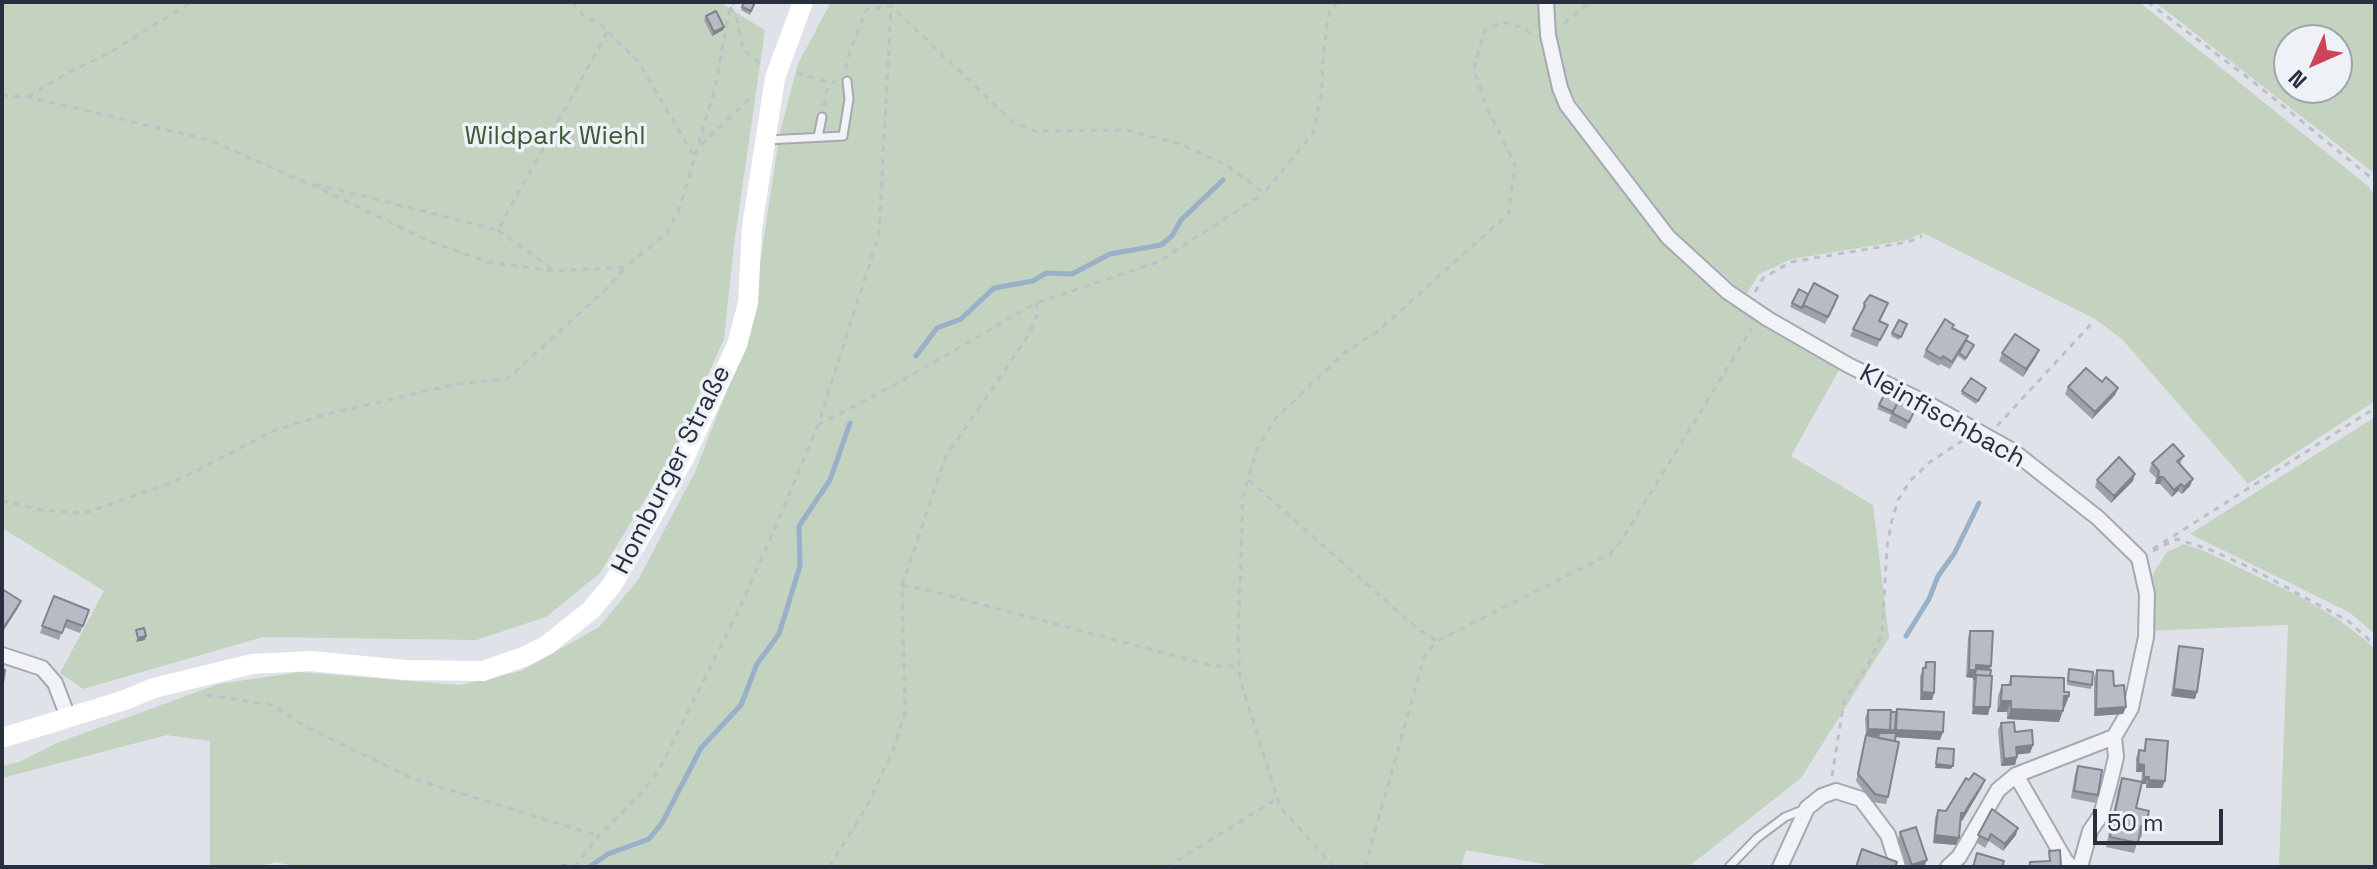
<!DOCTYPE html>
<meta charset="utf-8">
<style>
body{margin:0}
#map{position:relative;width:2377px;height:869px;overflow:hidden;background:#dfe2e8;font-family:"Space Grotesk",sans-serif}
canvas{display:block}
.frame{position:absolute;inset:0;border:4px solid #28303f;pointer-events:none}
.north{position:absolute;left:2273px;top:24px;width:80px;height:80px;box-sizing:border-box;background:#eef1f6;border:2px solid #9fa4ad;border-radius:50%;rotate:225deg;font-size:22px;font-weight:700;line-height:32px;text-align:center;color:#28303f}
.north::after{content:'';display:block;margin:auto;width:28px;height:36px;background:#cf4257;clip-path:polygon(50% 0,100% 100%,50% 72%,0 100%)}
.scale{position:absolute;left:2093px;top:809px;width:130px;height:36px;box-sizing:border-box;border:4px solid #28303f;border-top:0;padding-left:10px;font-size:24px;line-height:28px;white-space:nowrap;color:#28303f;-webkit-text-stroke:6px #eef1f6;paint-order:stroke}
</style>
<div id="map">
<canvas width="2377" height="869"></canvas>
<div class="frame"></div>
<div class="north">N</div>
<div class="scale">50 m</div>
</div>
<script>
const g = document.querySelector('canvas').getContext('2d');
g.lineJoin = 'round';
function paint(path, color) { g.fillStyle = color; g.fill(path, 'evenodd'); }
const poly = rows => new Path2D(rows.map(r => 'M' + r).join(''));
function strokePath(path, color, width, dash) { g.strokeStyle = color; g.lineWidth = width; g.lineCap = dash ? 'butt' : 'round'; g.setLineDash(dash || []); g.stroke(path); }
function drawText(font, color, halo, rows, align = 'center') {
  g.font = font + ' "Space Grotesk",sans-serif'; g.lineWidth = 7; g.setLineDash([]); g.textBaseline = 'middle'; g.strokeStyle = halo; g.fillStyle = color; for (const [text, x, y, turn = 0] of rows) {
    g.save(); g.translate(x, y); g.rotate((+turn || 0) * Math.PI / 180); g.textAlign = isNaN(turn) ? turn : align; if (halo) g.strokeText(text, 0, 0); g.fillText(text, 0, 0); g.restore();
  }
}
const green = poly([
 [2,2,719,2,765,30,734,245,724,339,672,455,600,573,546,617,476,640,263,637,83,689,60,673,104,591,2,528],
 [831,2,1539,2,1547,64,1563,112,1664,242,1726,298,1765,328,1839,370,1791,456,1873,505,1889,638,1801,778,1688,867,1544,867,1544,864,1466,850,1461,867,297,867,276,862,260,867,210,867,210,741,167,735,2,778,2,766,19,762,57,743,219,684,300,672,459,685,521,671,599,627,638,580,695,472,742,352,754,302,780,132,798,64],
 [1551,2,2139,2,2368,186,2375,195,2375,401,2248,484,2122,339,2095,319,1923,233,1907,240,1792,259,1759,274,1746,295,1676,233,1566,88,1555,40],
 [2155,2,2375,2,2375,174],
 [2337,40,2337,88,2289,88,2289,40],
 [2375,417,2375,634,2349,612,2190,534],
 [2184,544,2204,551,2297,595,2338,619,2370,644,2375,651,2375,867,2279,867,2288,625,2149,631,2150,589,2154,572,2167,552]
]);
const stream = poly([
 [916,356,937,328,961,319,994,288,1033,281,1046,273,1072,274,1110,254,1161,245,1172,236,1181,220,1223,180],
 [1906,636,1929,599,1938,576,1954,554,1979,503],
 [562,867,565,866],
 [589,867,608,854,649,839,662,823,701,748,741,705,757,664,779,634,800,566,799,526,830,480,850,423]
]);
const path = poly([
 [572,2,583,15,602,26,638,61,694,156],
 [2148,2,2251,80,2375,181],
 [730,7,736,16,743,49,759,63],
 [1564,23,1591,2],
 [846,69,846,62,866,10,891,6,1013,122,1035,131,1126,130,1180,144,1226,165,1264,193,1313,133,1322,91,1323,55,1329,13,1338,2],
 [797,73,828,82,836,82],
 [2,95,28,97,209,140,323,190,431,242,488,262,555,271,625,267,667,233,680,207,715,88,730,7,735,2],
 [28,97,67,73,109,53,192,2],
 [824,106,828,82],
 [701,145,753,95],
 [315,184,498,230,608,31],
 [498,230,552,269],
 [1755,292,1763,278,1791,262,1908,242,1922,236],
 [818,425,898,383,1036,303,1158,262,1263,194],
 [1997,426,2092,323],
 [1249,480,1419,630,1437,641],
 [2,501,43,510,85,513,174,482,273,431,320,416,456,384,507,379,605,290,625,268],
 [2153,549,2375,408],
 [2153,551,2177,539,2208,549,2249,567,2348,621,2375,645],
 [902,586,920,588,1213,666,1240,666],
 [207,695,273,705,306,727,414,779,599,836],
 [1832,776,1844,701,1868,665,1882,634,1887,547,1891,524,1898,500,1910,481,1930,462,1962,441],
 [574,867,599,836,641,793,659,770,737,614,778,521,818,425,879,234,891,6],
 [829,867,866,808,893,750,905,712,902,586,945,458,1030,333,1037,315,1036,303],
 [1167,867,1278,798],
 [1334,867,1280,807,1240,679,1238,636,1243,496,1257,449,1275,419,1343,354,1378,331,1509,213,1515,164,1487,108,1474,70,1484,31,1502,22,1525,28,1533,38],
 [1365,867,1425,654,1437,641,1610,554,1621,541,1752,328]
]);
const lane = poly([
 [818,137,822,117],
 [767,140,843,136,849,99,847,81],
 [1729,867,1757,838,1785,817,1805,809]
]);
const street = poly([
 [1546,2,1548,35,1560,88,1567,105,1668,237,1728,292,1768,319,1848,365,1934,407,2013,451,2098,518,2139,558,2147,594,2146,637,2131,708,2114,737,2016,775,1998,790,1959,857,1948,867],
 [2,655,42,668,55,683,68,717],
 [2016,775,2065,860,2071,867],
 [1780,867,1807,808,1822,796,1836,791,1861,799,1888,835,1898,867],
 [2080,867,2090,831,2101,815,2110,782,2116,757,2114,737]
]);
const secondary = poly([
 [2,738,125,700,154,688,252,664,311,661,406,670,483,671,526,656,547,645,591,610,612,585,649,522,684,458,737,345,748,303,752,227,775,78,803,2]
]);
const wall = poly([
 [744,2,755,2,750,15,741,10],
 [706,16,724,27,723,30,712,36,704,20],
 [1799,289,1808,294,1836,303,1825,324,1790,307],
 [1864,303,1885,311,1880,321,1888,325,1877,347,1850,336,1862,312],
 [1899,320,1907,324,1899,340,1891,336],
 [1953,328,1968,336,1966,340,1974,345,1965,361,1958,356,1950,369,1940,364,1939,366,1923,357,1926,350],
 [2039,350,2036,357,2023,377,1999,361,2002,353],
 [2102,382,2118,388,2115,395,2092,419,2065,394,2068,387],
 [1886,391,1900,398,1918,403,1906,429,1889,421,1891,415,1877,409],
 [1962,391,1985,391,1976,404,1961,394],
 [2184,456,2180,464,2190,486,2182,494,2178,491,2172,497,2160,484,2155,484,2156,478,2149,471,2152,463],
 [2097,480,2133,481,2111,503,2095,487],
 [54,596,89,610,80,633,64,627,59,640,40,633],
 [1970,631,1991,666,1990,669,1988,715,1972,714,1973,678,1966,677,1968,638],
 [2179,646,2195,699,2171,696,2177,653],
 [1926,662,1934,693,1932,700,1920,700,1920,676],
 [2069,669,2092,685,2091,689,2067,685],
 [2097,670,2114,686,2126,707,2123,714,2094,716,2094,677],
 [2011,676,2065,707,2063,707,2059,722,2007,719,2007,712,1997,712,1998,696,2002,685,2008,685],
 [1897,709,1943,732,1940,740,1896,737,1888,797,1886,804,1872,802,1856,781,1866,736,1865,718,1868,710,1896,712],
 [2001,723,2033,745,2030,753,2017,754,2017,757,2015,765,2001,766,1998,730],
 [2146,739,2165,781,2162,788,2146,788,2146,784,2142,784,2136,808,2145,827,2141,838,2139,837,2134,853,2106,847,2118,789,2122,778,2141,782,2142,772,2136,772,2136,758,2139,750,2143,751],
 [2078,766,2098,795,2095,803,2071,798,2075,774],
 [1969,780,1982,787,1962,821,1960,821,1956,845,1933,843,1935,818,1938,810,1946,811],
 [1992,809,2016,835,2003,851,1989,841,1985,848,1976,842],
 [1900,832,1924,867,1907,867,1898,839]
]);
const shadedWall = poly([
 [724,27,723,30,712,36,714,32],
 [2039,350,2036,357,2023,377,2026,369],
 [2118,388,2115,395,2092,419,2095,412],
 [2135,474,2133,481,2111,503,2114,496],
 [2158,477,2163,477,2160,484,2155,484],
 [2193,479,2190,486,2182,494,2184,487],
 [2181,484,2178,491,2172,497,2174,490],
 [21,601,18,608,2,633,2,630],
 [146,636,145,640,136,642,138,638],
 [1976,665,1991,666,1988,673,1975,673,1973,678,1966,677,1969,670],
 [2174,689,2197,692,2195,699,2171,696],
 [1922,692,1934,693,1932,700,1920,700],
 [2064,696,2069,696,2065,707,2060,707],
 [2001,701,2011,701,2007,712,1997,712],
 [1974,707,1990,707,1988,715,1972,714],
 [2126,707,2123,714,2094,716,2096,709],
 [2011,709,2063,711,2059,722,2007,719],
 [1868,729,1895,730,1893,733,1879,733,1878,736,1865,736],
 [1896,730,1943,732,1940,740,1893,737],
 [2033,745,2030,753,2014,755,2016,747],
 [2017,757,2015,765,2001,766,2004,759],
 [1936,764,1953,766,1951,769,1935,768],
 [2138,764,2144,765,2142,772,2136,772],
 [2144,777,2149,777,2146,784,2141,784],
 [1985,780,1982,787,1962,821,1958,820,1961,813],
 [2149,780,2165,781,2162,788,2146,788],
 [2018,828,2016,835,2003,851,2005,844],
 [1935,835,1959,838,1956,845,1933,843],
 [1927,860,1924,867,1911,867,1912,865]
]);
const building = poly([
 [744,2,755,2,751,11,742,7,744,2],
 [716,11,724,27,714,32,706,16,716,11],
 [1814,283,1838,296,1828,317,1803,305,1814,283],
 [1799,289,1808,294,1802,308,1792,303,1799,289],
 [1870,295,1888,303,1879,321,1888,325,1880,340,1853,329,1865,306,1864,303,1870,295],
 [1945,319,1954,325,1952,328,1968,336,1952,362,1943,356,1941,359,1926,350,1945,319],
 [1899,320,1907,324,1901,337,1892,333,1899,320],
 [2015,334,2039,350,2026,369,2002,353,2015,334],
 [1966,340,1974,345,1966,358,1959,353,1966,340],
 [2086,368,2102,382,2106,377,2118,388,2095,412,2068,387,2086,368],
 [1971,378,1986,388,1978,401,1962,391,1971,378],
 [1886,391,1900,398,1893,412,1879,405,1886,391],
 [1902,395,1918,403,1909,422,1892,413,1902,395],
 [2173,444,2184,456,2177,461,2193,479,2184,487,2181,484,2174,490,2163,477,2158,477,2159,471,2152,463,2173,444],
 [2119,457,2135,474,2114,496,2097,480,2119,457],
 [2,589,21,601,2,630,2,589],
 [54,596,89,610,83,626,67,620,62,633,42,626,54,596],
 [144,628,146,636,138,638,136,630,144,628],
 [1970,631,1993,631,1991,666,1976,665,1976,670,1969,670,1970,631],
 [2179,646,2203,649,2197,692,2174,689,2179,646],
 [1926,662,1935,662,1934,693,1922,692,1923,668,1926,668,1926,662],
 [2,669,5,670,3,683,2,682,2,669],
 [1976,669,1991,670,1990,676,1976,675,1974,679,1976,669],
 [2069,669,2093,672,2092,685,2068,681,2069,669],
 [2097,670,2113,671,2114,686,2124,685,2126,707,2096,709,2097,670],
 [1976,675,1992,676,1990,707,1974,707,1976,675],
 [2011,676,2064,678,2064,692,2069,692,2069,696,2064,696,2063,711,2011,709,2011,701,2001,701,2002,685,2011,685,2011,676],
 [1897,709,1944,712,1943,732,1896,730,1897,709],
 [1868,710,1891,710,1890,730,1868,729,1868,710],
 [1891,712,1896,712,1895,730,1889,730,1890,730,1891,712],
 [2014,722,2015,732,2032,730,2033,745,2016,747,2017,757,2004,759,2001,723,2014,722],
 [1879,733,1896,733,1895,741,1878,738,1879,733],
 [1866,735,1899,742,1888,797,1875,794,1858,774,1866,735],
 [2146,739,2168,741,2165,781,2149,780,2149,777,2144,777,2144,765,2138,764,2139,750,2145,751,2146,739],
 [1938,748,1954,749,1953,766,1936,764,1938,748],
 [2078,766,2102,770,2098,795,2074,791,2078,766],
 [1974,773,1985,780,1964,813,1961,813,1959,838,1935,835,1938,810,1946,811,1966,778,1969,780,1974,773],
 [2122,778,2142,782,2136,808,2149,811,2145,827,2141,826,2138,843,2110,837,2122,778],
 [1992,809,2018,828,2005,844,1991,834,1988,840,1978,835,1992,809],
 [1916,827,1927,860,1912,865,1900,832,1916,827],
 [1862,849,1897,862,1895,867,1856,867,1862,849],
 [2060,850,2061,867,2030,867,2030,862,2050,861,2049,851,2060,850],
 [1977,853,2004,861,2002,867,1973,867,1977,853]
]);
const parkNames = [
 ["Wildpark Wiehl",555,137]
];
const streetNames = [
 ["Kleinfischbach",1942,417,29],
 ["Homburger Straße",672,470,-63]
];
paint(green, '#c4d2c0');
strokePath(stream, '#99b0c9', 5);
strokePath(lane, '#a4a9b2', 11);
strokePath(street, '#a4a9b2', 18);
strokePath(path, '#bdc0c6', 3, [6, 6]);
strokePath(lane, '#f1f3f6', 7);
strokePath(street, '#f1f3f6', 14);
strokePath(secondary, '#fff', 20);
paint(wall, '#9da1a9');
paint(shadedWall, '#7f838a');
paint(building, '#b6bbc5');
strokePath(building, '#7f838a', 2);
drawText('26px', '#3c5b35', '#eef1f6', parkNames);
drawText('26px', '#28303f', '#eef1f6', streetNames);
</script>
